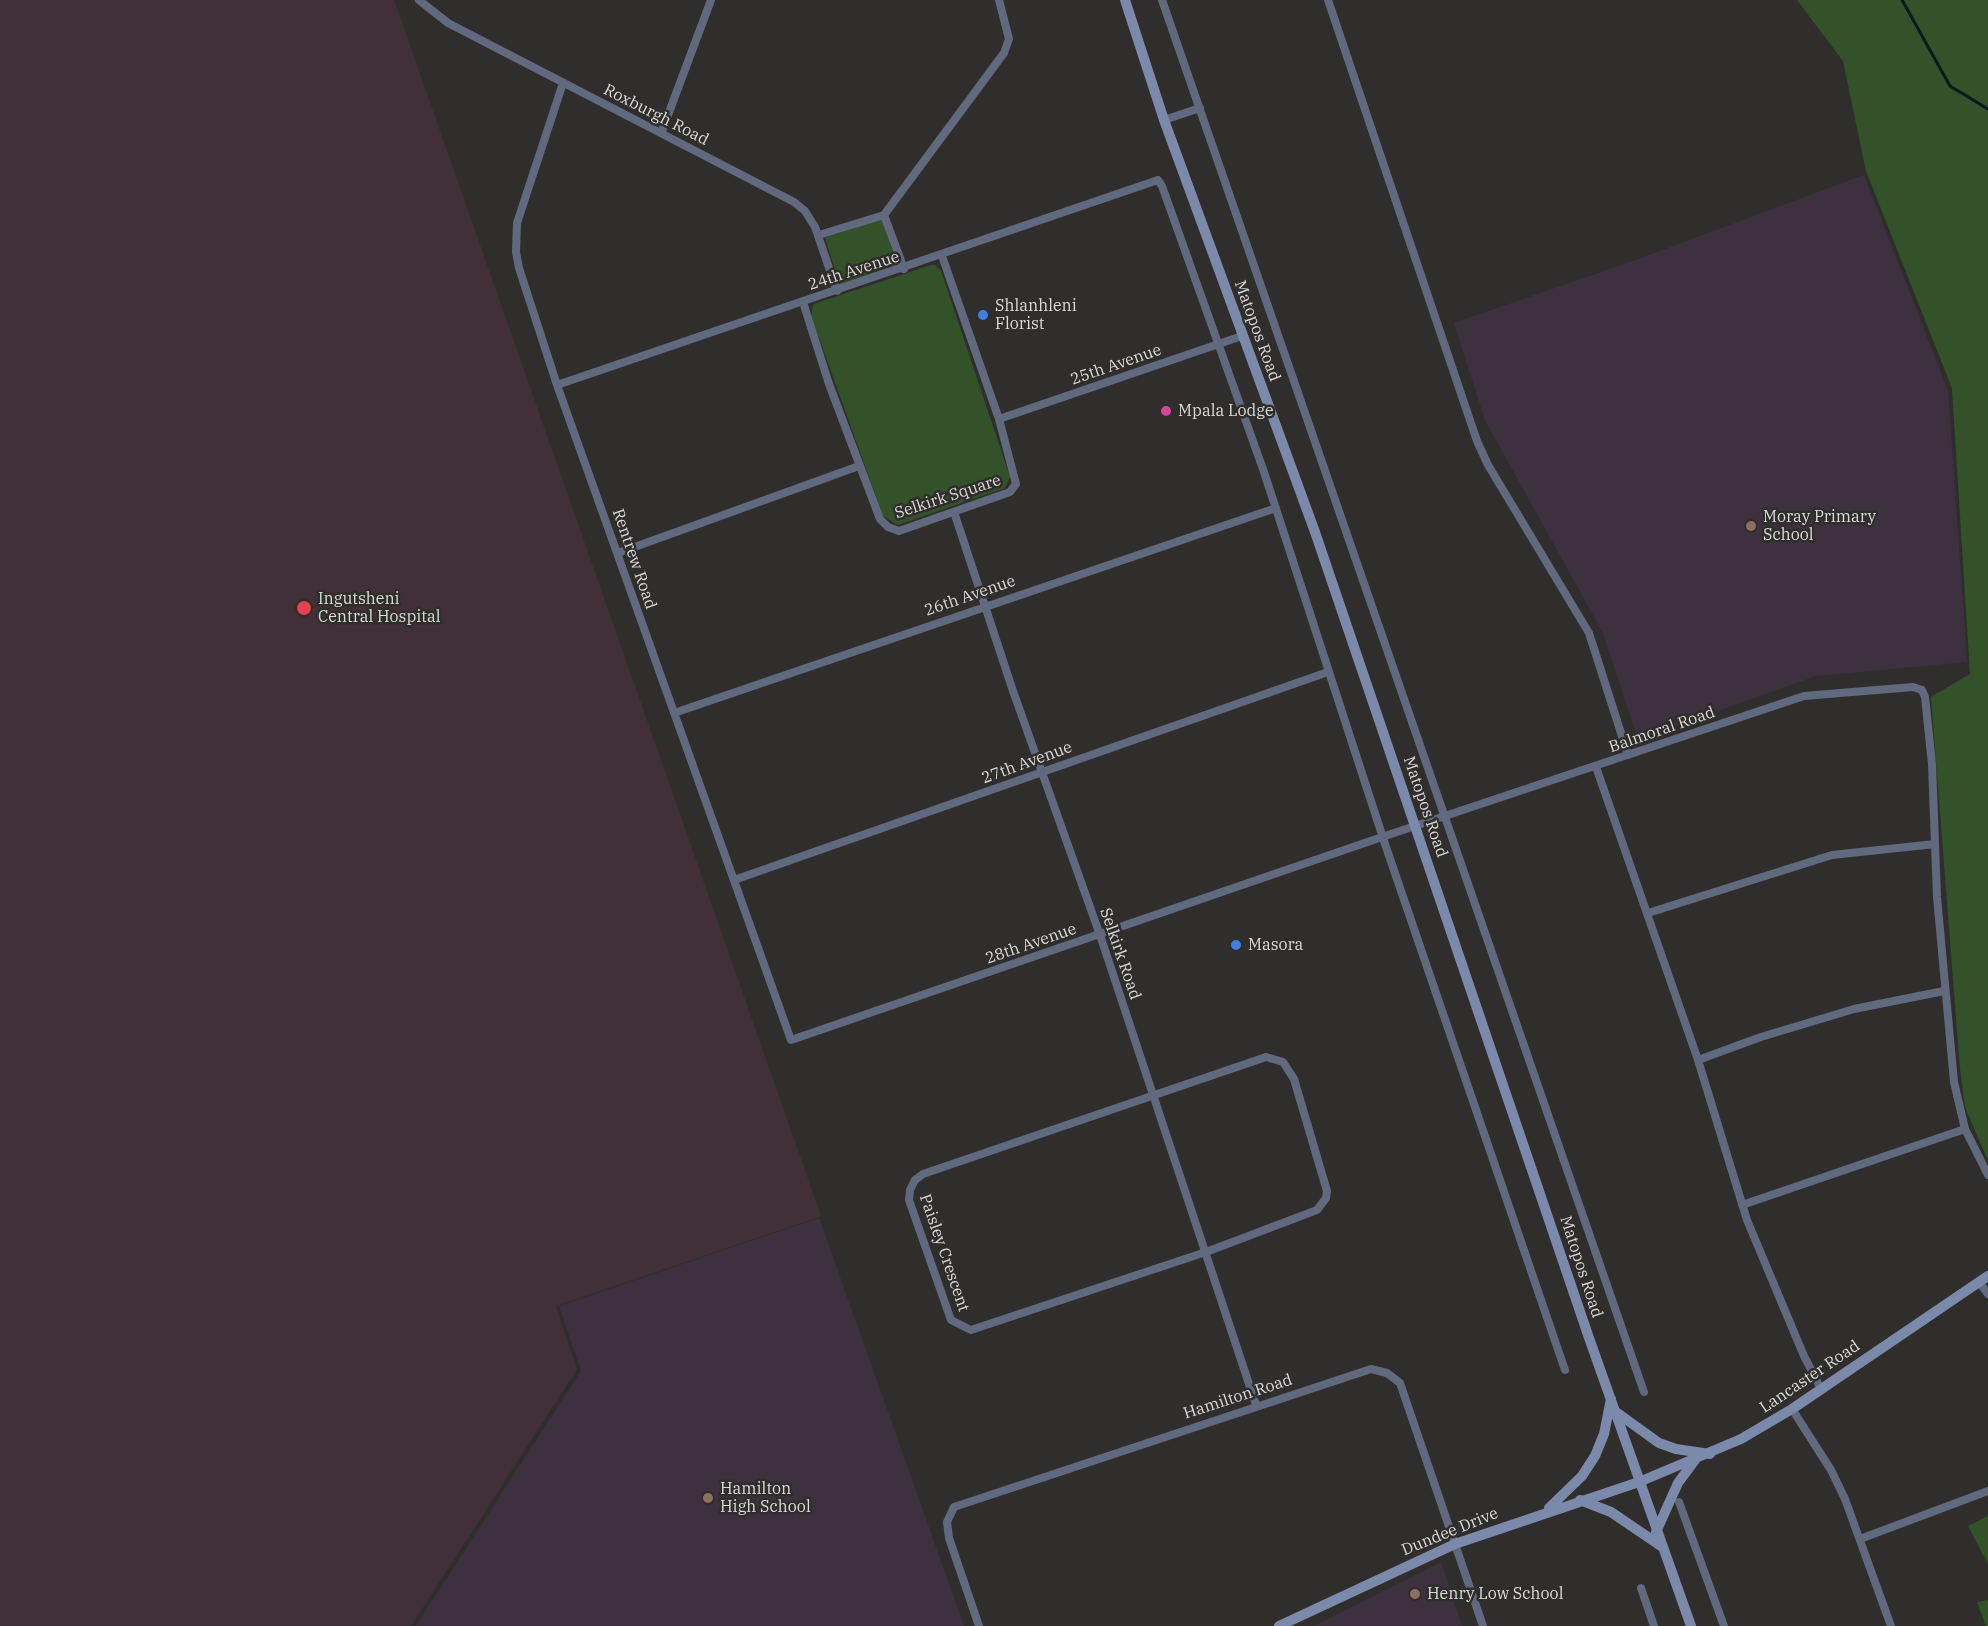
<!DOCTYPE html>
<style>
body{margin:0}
canvas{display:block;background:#302e2c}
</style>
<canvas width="1988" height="1626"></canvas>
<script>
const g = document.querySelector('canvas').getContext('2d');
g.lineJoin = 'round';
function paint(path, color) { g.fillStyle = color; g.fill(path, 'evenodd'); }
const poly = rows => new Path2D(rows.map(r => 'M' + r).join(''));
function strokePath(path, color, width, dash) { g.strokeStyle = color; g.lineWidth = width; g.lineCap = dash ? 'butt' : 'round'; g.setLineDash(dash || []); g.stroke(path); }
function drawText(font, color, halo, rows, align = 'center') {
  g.font = font + ' "IBM Plex Serif",serif'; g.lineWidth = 5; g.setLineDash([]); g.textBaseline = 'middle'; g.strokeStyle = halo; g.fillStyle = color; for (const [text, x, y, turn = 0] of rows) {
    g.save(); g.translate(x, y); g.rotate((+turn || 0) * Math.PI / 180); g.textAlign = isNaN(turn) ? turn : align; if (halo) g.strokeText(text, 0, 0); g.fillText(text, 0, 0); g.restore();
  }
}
const education = poly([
 [1864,175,1948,391,1967,662,1816,676,1638,739,1603,633,1485,420,1454,323,1636,260],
 [819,1218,964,1626,416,1626,581,1371,559,1306],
 [1441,1562,1462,1626,1314,1626]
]);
const medical = poly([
 [0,0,394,0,821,1216,556,1306,577,1369,411,1626,0,1626]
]);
const green = poly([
 [1797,0,1988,0,1988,1161,1965,1107,1960,1069,1931,697,1970,674,1952,388,1866,171,1843,61],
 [882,219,898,267,840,285,825,238],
 [931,265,935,265,941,271,1010,477,1005,488,898,525,883,516,812,318,812,309,814,304],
 [1988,1516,1988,1564,1968,1526],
 [1988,1600,1988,1626,1986,1626,1977,1602]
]);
const stream = poly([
 [1902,0,1950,86,1988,109]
]);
const street = poly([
 [419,0,448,23,794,202,805,211,815,227,837,291],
 [1162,0,1644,1392],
 [1328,0,1477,441,1488,465,1589,633,1628,755],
 [563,83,517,223,516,252,519,268,557,385,791,1040,1382,837,1804,696,1913,687,1922,690,1925,697,1932,764,1937,897,1954,1082,1965,1129,1988,1175],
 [1164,120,1200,108],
 [662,131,711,0],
 [819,235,884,215],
 [904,269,884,215,1004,53,1009,39,999,0],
 [803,302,829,384,880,519,888,527,899,531,1010,492,1016,484,999,419,942,256],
 [557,385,1158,180,1162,186,1264,472,1385,844,1565,1370],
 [999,419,1242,336],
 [954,512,1013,691,1100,935,1256,1405],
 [618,553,859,466],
 [674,713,1276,508],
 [1596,767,1698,1060,1747,1220,1804,1356,1820,1387],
 [734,880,1328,672],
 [1648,913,1832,855,1935,844],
 [1266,1057,1283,1062,1294,1079,1327,1191,1326,1198,1317,1210,1206,1252,971,1330,951,1320,909,1200,910,1190,915,1180,923,1174,1266,1057],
 [1698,1060,1761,1037,1854,1009,1944,991],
 [1742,1205,1965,1129],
 [1979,1282,1988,1294],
 [1792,1409,1831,1470,1845,1499,1891,1626],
 [1679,1502,1724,1626],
 [1860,1539,1988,1491],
 [1641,1588,1654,1626],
 [979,1626,949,1538,947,1522,954,1507,1371,1369,1387,1373,1400,1383,1483,1626]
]);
const secondary = poly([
 [1125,0,1164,120,1315,532,1588,1335,1691,1626],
 [1616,1412,1659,1443,1676,1449,1710,1454],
 [1580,1500,1611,1512,1661,1546],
 [1549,1508,1582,1476,1595,1456,1604,1434,1611,1399],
 [1656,1532,1678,1483,1695,1460],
 [1279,1626,1455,1544,1639,1482,1741,1439,1792,1409,1988,1276]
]);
const markers = [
 [983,315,6,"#3f7fe0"],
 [1166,411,6,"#d1479c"],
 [1751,526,6,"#8d6e63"],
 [304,608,8,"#e0444e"],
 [1236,945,6,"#3f7fe0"],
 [708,1498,6,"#8d6e63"],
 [1415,1594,6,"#8d6e63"]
];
const streetNames = [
 ["Roxburgh Road",656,115,27],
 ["24th Avenue",854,271,-18],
 ["Matopos Road",1257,331,70],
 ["25th Avenue",1116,365,-19],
 ["Selkirk Square",948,497,-18],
 ["Rentrew Road",634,559,71],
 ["26th Avenue",970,596,-19],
 ["Balmoral Road",1662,730,-19],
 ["27th Avenue",1027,763,-20],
 ["Matopos Road",1425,807,71],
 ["28th Avenue",1031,944,-19],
 ["Selkirk Road",1120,954,71],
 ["Paisley Crescent",944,1253,71],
 ["Matopos Road",1581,1267,72],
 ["Lancaster Road",1810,1377,-34],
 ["Hamilton Road",1238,1397,-18],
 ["Dundee Drive",1450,1532,-22]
];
const poiNames = [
 ["Shlanhleni",995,306],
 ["Florist",995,324],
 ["Mpala Lodge",1178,411],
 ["Moray Primary",1763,517],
 ["School",1763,535],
 ["Ingutsheni",318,599],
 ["Central Hospital",318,617],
 ["Masora",1248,945],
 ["Hamilton",720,1489],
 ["High School",720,1507],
 ["Henry Low School",1427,1594]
];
paint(education, '#3d3140');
paint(medical, '#423039');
paint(green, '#335229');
strokePath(stream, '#031c1f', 3);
strokePath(street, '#60697e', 8);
strokePath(secondary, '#7b89aa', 10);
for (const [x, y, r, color] of markers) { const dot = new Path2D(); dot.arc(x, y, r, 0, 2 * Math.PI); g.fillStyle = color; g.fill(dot); strokePath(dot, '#302e2c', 2); }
drawText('16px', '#dcdbda', '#302e2c', streetNames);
drawText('16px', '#dcdbda', '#302e2c', poiNames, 'left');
</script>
